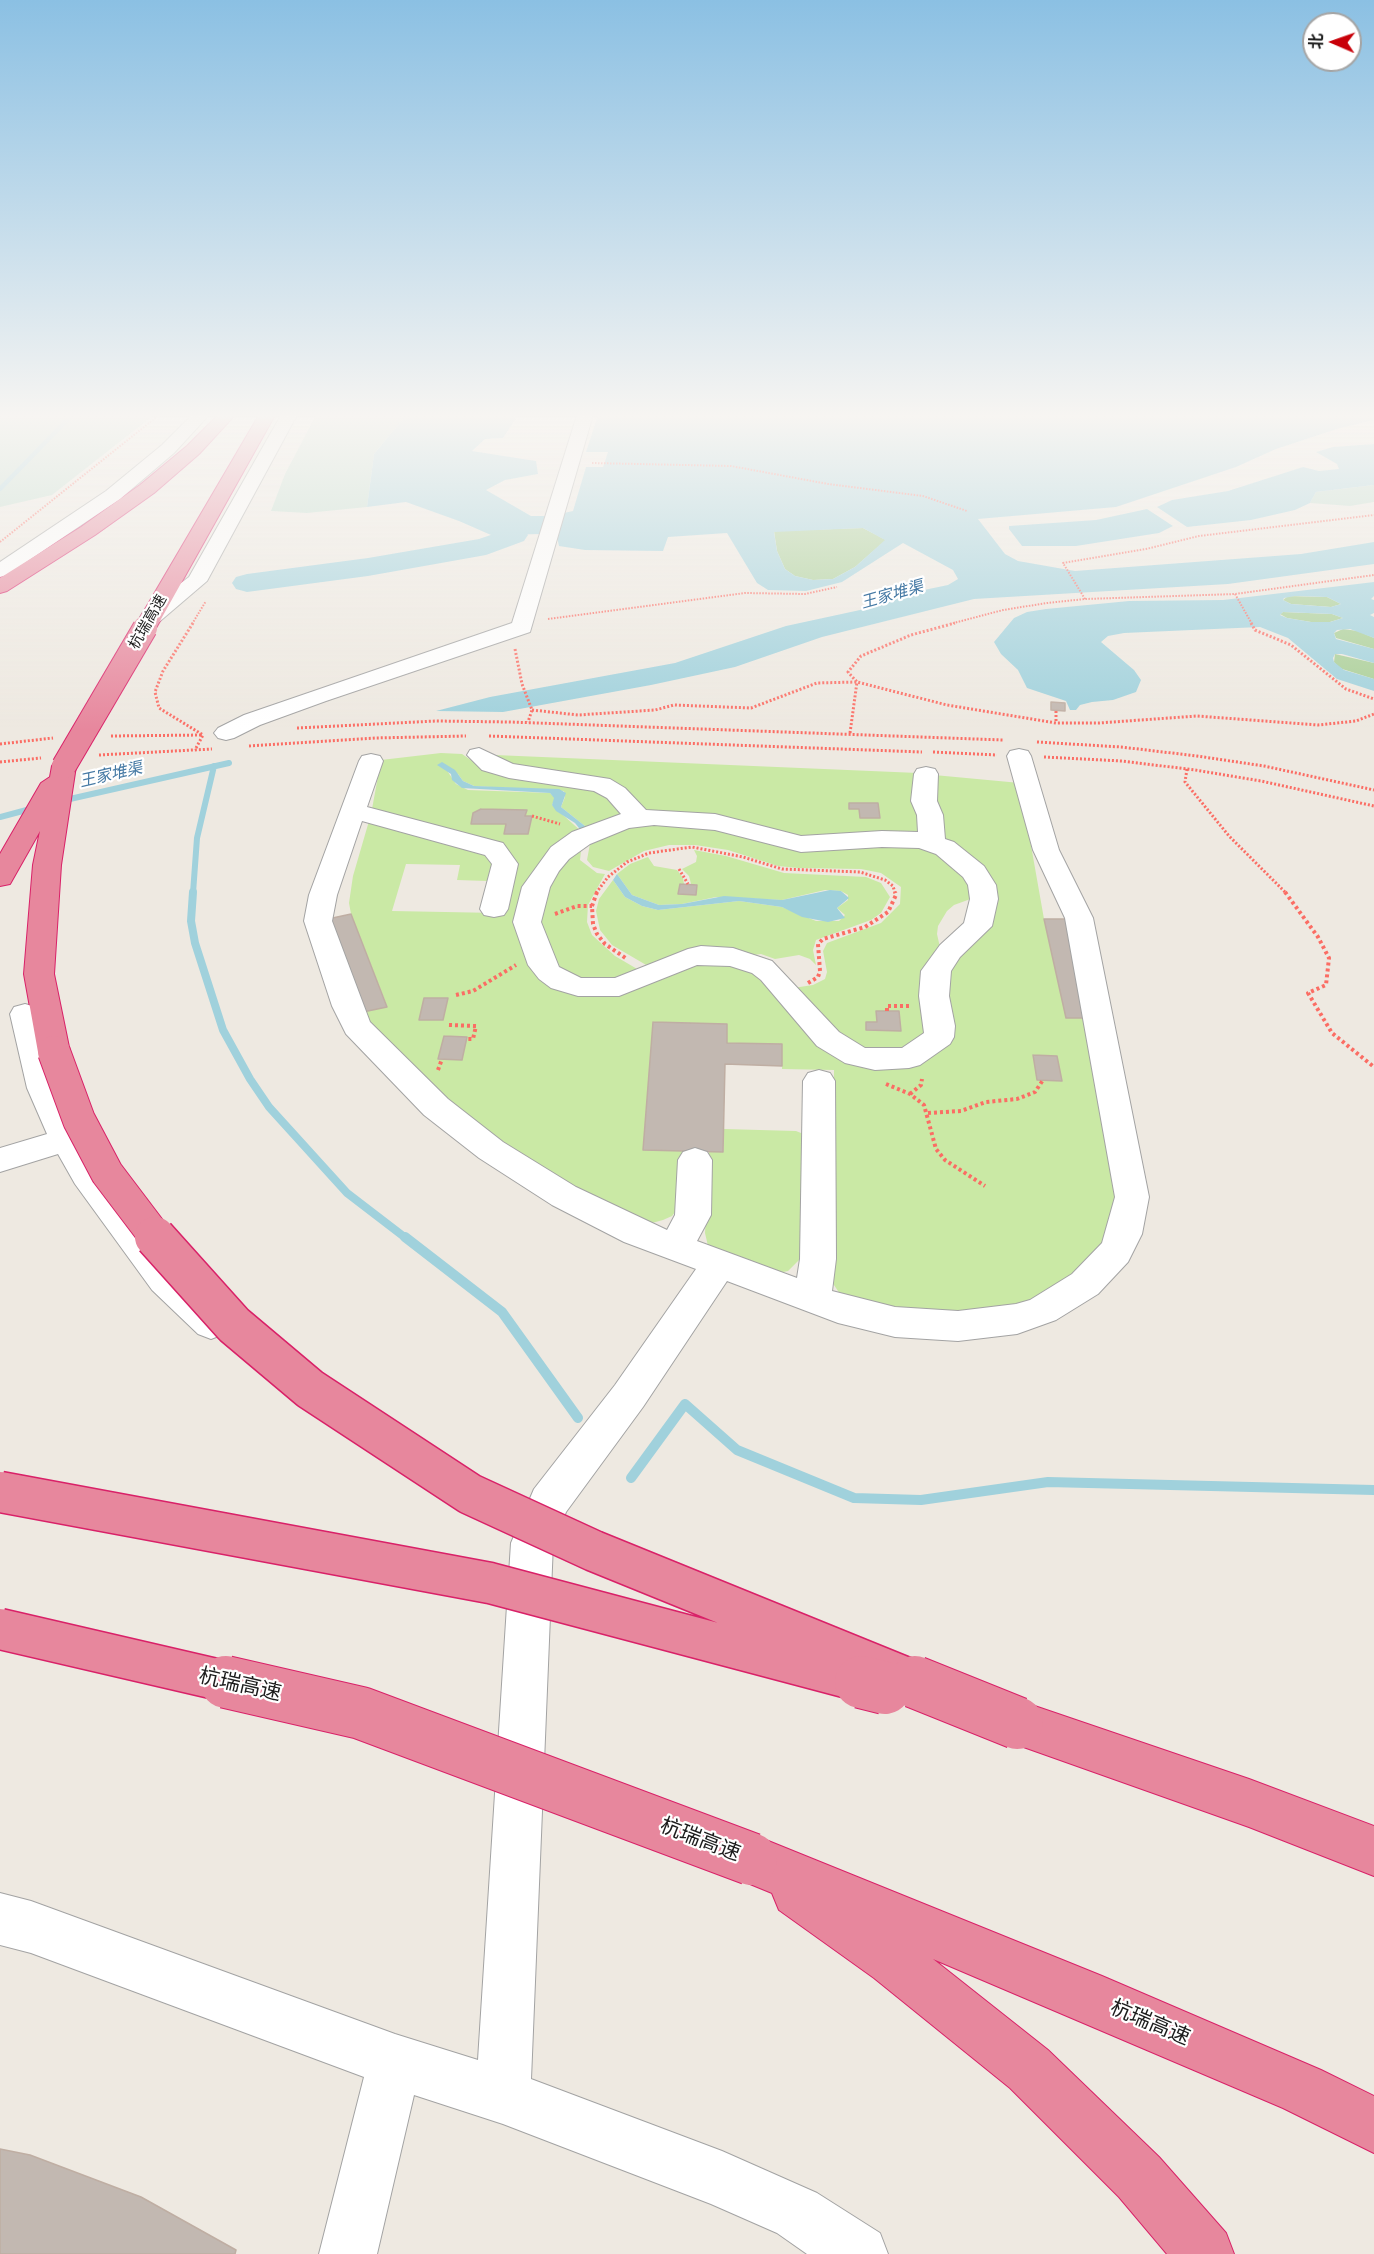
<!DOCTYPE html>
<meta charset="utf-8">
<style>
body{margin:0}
#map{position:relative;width:1374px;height:2254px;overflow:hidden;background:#eee9e1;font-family:"PT Sans","Noto Sans SC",sans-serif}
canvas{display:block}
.north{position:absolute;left:1302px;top:12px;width:60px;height:60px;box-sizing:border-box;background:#fff;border:2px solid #a4a4a4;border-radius:50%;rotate:272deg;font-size:16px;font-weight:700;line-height:24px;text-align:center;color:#1c1c1c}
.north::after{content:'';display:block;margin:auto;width:21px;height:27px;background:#c80009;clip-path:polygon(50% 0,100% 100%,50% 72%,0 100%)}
</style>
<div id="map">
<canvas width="1374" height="2254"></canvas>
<div class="north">北</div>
</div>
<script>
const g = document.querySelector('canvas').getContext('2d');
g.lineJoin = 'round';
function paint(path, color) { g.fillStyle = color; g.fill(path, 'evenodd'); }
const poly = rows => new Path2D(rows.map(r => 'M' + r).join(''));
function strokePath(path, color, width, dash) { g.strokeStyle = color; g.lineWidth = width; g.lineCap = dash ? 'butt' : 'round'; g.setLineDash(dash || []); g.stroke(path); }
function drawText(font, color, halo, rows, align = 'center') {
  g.font = font + ' "PT Sans","Noto Sans SC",sans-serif'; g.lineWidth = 4.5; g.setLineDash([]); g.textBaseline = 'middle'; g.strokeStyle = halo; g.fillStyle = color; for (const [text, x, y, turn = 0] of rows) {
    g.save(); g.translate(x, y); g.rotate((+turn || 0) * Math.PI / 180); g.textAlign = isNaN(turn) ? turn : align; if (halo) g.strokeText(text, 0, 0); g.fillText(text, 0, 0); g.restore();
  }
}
const grass = poly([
 [441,753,462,754,481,767,597,787,626,813,590,830,561,807,565,797,564,791,474,786,463,781,458,774,448,772,456,784,468,790,550,793,555,798,552,805,583,833,522,914,571,990,698,960,751,967,831,1049,925,1057,941,979,990,913,939,835,934,775,1020,783,1044,919,1066,1018,1091,1018,1117,1198,1106,1239,1076,1273,1054,1287,1027,1301,997,1309,932,1314,842,1297,832,1282,834,1070,782,1069,782,1044,727,1043,727,1024,653,1022,643,1150,683,1151,679,1207,672,1216,663,1220,652,1223,587,1196,467,1119,379,1034,363,1012,387,1006,351,914,349,903,353,876,369,821,492,855,492,879,487,881,457,880,460,865,406,864,392,911,498,913,512,861,372,809,381,760],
 [495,755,918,773,925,832,818,842,649,815,630,800,522,770,493,759],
 [693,822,774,842,909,843,951,858,976,897,954,905,947,911,938,926,937,934,941,952,933,1031,912,1051,853,1049,793,988,813,985,825,979,827,972,823,951,827,943,881,923,900,904,901,887,881,873,861,869,798,868,778,866,728,850,695,845,669,845,644,851,609,871,593,867,587,860,591,838,620,827],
 [582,842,580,860,597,873,605,874,588,905,587,922,592,935,615,956,644,973,588,984,549,962,535,926,538,896],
 [694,850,726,856,784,873,866,877,881,883,890,897,881,913,871,920,816,940,813,950,816,965,810,959,799,955,775,959,761,954,653,969,612,945,600,930,596,911,599,899,613,880,625,897,642,906,658,910,739,901,782,907,816,921,839,921,845,915,837,908,848,900,848,895,841,891,825,890,782,900,716,897,682,904,659,905,632,895,617,874,630,864,648,857,654,866,677,870,683,878,684,884,680,884,678,894,696,895,697,885,691,884,689,876,682,869,696,862,697,856],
 [724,1129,796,1131,806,1135,801,1258,788,1271,778,1273,708,1246,705,1233,709,1152,723,1152]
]);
const forest = poly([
 [863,528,886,540,855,567,833,579,813,580,795,576,785,569,777,551,774,531],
 [1288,596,1327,597,1341,604,1331,607,1291,604,1283,600],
 [1283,612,1332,614,1343,618,1330,622,1311,622,1287,618,1280,614],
 [1343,629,1358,631,1374,638,1374,649,1336,638,1334,633],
 [1335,654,1374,663,1374,679,1339,668,1334,662]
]);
const wetland = poly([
 [0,415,154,415,52,495,0,507],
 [316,415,406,415,374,454,367,507,307,513,271,511,285,474],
 [1374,485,1374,502,1350,506,1310,503,1316,492]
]);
const water = poly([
 [406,415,518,415,503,438,485,439,472,451,536,461,538,474,505,480,486,490,531,516,550,516,573,511,586,467,603,467,608,452,586,452,598,415,1374,415,1374,420,1340,428,1276,449,1236,467,1116,507,978,519,1005,554,1018,561,1075,571,1301,554,1374,542,1374,564,1228,584,974,599,822,637,735,667,651,685,503,712,436,711,490,697,675,663,786,626,860,610,895,596,948,585,958,579,953,570,903,543,842,582,806,591,768,590,757,583,727,533,668,537,663,551,585,550,559,546,557,537,543,534,491,535,459,521,406,502,367,507,374,454],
 [863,528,885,540,855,567,833,579,813,580,795,576,785,569,777,551,774,532],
 [1374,444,1374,485,1316,492,1310,503,1295,510,1251,520,1187,527,1157,507,1172,500,1228,491,1303,467,1319,471,1339,469,1337,464,1316,452,1333,447],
 [1147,509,1173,526,1159,533,1076,546,1022,546,1009,529,1009,526,1096,520],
 [1374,582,1374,596,1371,599,1374,600,1374,613,1370,615,1374,617,1374,638,1350,629,1337,630,1334,633,1336,639,1374,649,1374,663,1342,654,1335,654,1333,658,1334,662,1344,670,1374,679,1374,691,1337,679,1288,638,1260,627,1124,633,1108,636,1101,642,1134,670,1141,680,1136,692,1113,700,1092,702,1080,705,1076,710,1070,710,1066,701,1027,688,1018,670,1001,654,994,642,1014,618,1027,612,1046,609,1129,601,1223,600],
 [1295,596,1327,597,1341,604,1331,607,1291,604,1283,600,1284,598],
 [1283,612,1332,614,1343,618,1330,622,1311,622,1287,618,1280,615],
 [442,762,455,770,463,781,474,786,559,789,566,793,561,807,590,830,583,833,575,823,556,811,552,805,554,798,550,793,462,788,452,780,451,774,437,765],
 [617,874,632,895,659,905,682,904,724,896,782,900,830,890,841,891,849,898,837,908,845,918,828,922,802,917,782,907,739,901,658,910,642,906,625,897,613,880]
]);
const streamFar3 = poly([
 [0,489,72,415]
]);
const streamFar2 = poly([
 [61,801,229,763],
 [0,817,34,808],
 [193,893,197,838,214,766]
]);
const streamFar1 = poly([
 [193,892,191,921,195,943,223,1030,250,1079,269,1107,347,1193,407,1239]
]);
const stream = poly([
 [405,1237,502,1312,578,1418],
 [631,1478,685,1404,737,1450,854,1498,921,1500,1048,1482,1374,1490]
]);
const river = poly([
 [514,527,524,529,528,535,524,541,486,555,368,576,247,592,236,589,232,583,236,577,247,574,368,558,479,539,514,527]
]);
const building = poly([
 [1051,702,1065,703,1065,711,1051,710,1051,702],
 [849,803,878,803,880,818,860,818,859,809,849,809,849,803],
 [481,809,527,810,525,816,532,816,528,834,504,834,506,824,471,824,473,813,481,809],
 [680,884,697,885,696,895,678,894,680,884],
 [351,914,387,1007,363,1012,328,919,351,914],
 [1044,919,1067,919,1091,1018,1066,1018,1044,919],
 [424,998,448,998,443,1020,419,1020,424,998],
 [876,1011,899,1011,901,1031,866,1030,866,1022,877,1022,876,1011],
 [653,1022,727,1024,727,1043,782,1044,782,1066,725,1064,723,1152,643,1150,653,1022],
 [444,1036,467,1037,462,1060,438,1059,444,1036],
 [1033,1055,1057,1056,1062,1081,1037,1080,1033,1055],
 [0,2149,30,2155,141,2197,236,2250,235,2254,0,2254,0,2149]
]);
const pathFar2 = poly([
 [592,463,731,466,828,484,923,496,967,511],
 [0,542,159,415],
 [1235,594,1252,624],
 [1085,599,1063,563,1146,549,1199,536,1374,515],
 [548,619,745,593,805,594,837,587],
 [192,624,206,601],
 [950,624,1003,610,1047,603,1085,599,1235,594,1374,575]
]);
const pathFar1 = poly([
 [193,623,163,671,155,692,159,708,203,735,195,750],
 [1251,623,1255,630,1291,645,1346,689,1374,699],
 [515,649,522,684,532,710,528,722],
 [532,710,578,715,655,710,674,705,751,708,817,683,857,682,947,705,1056,723,1099,723,1197,716,1318,725,1356,721,1374,714],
 [1056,711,1056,723],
 [297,728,436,721,510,722,1003,740],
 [850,733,857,682,848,672,861,656,911,635,955,623],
 [111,736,203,735],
 [489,736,922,752],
 [1037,742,1121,747,1197,756,1264,766,1374,790],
 [0,744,53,738],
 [249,746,375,738,466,736],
 [933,752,997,755],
 [99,755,212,749],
 [1044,757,1122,761,1195,770,1261,781,1374,806],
 [0,762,41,758],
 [1187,769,1185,782,1229,836,1286,893],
 [532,816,560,824],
 [679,869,688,884],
 [596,893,608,877,627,862,649,853,692,847,743,857,782,869,860,872,885,880,893,886,895,893]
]);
const path = poly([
 [597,892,592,906,593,924,597,934,605,944,627,959],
 [1285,892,1318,937,1329,958,1326,985,1308,993,1332,1033,1374,1067],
 [555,914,577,906,592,906],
 [808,983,818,977,820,971,818,944,823,939,865,927,888,912,896,895,895,892],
 [456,995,473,991,516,965],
 [887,1011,887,1006,909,1006],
 [449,1025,476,1026,473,1039,467,1039],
 [438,1070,442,1059],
 [886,1084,910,1094,924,1105,936,1149,945,1160,985,1186],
 [910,1094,921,1085,922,1079],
 [928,1113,961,1111,986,1102,1017,1099,1035,1092,1043,1080]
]);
const minor = poly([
 [192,415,209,415,174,453,120,499,7,575,0,577,0,562,106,491,162,445,192,415],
 [281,415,297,415,207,581,159,622,143,622,140,617,143,612,189,577,281,415],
 [577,415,593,415,530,632,326,701,260,725,234,738,226,740,218,738,214,733,218,728,244,715,512,623,577,415],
 [479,748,513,764,610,779,625,788,646,810,715,814,801,836,882,831,918,832,917,815,911,801,914,774,917,769,926,767,935,769,938,774,937,801,943,815,945,839,954,842,984,866,996,885,998,899,992,926,960,957,951,971,949,996,955,1026,954,1037,950,1044,920,1065,909,1068,875,1070,845,1063,817,1046,761,980,752,973,730,966,697,965,619,996,578,996,551,988,539,979,528,965,513,922,522,887,551,847,572,832,621,814,607,798,594,791,509,778,482,770,467,755,470,750,479,748],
 [654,825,715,830,801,852,882,847,919,848,936,854,963,877,968,885,970,899,964,923,940,945,921,971,919,996,924,1033,902,1048,865,1048,839,1032,772,961,733,948,701,946,688,949,615,978,581,978,559,967,541,922,550,887,559,871,569,859,590,844,629,828,654,825],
 [1019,749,1028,751,1031,756,1059,850,1093,918,1149,1197,1142,1234,1128,1262,1098,1294,1056,1320,1017,1334,958,1341,895,1337,838,1323,727,1281,643,1407,566,1512,553,1543,531,2079,722,2151,817,2193,880,2233,888,2254,807,2254,777,2233,711,2204,503,2124,414,2095,377,2254,319,2254,364,2077,31,1953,0,1945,0,1893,31,1901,395,2034,478,2060,511,1543,534,1489,615,1385,696,1269,624,1242,552,1205,479,1158,424,1115,346,1034,332,1006,304,921,309,895,359,761,362,756,371,754,380,756,383,761,367,807,503,843,518,864,508,909,504,915,494,917,484,915,480,909,492,864,485,855,362,821,337,895,332,921,370,1022,448,1099,503,1142,576,1187,667,1230,675,1215,678,1160,683,1152,695,1148,707,1152,712,1160,711,1215,697,1241,797,1278,800,1259,803,1081,808,1073,819,1070,830,1073,835,1081,836,1259,832,1291,895,1307,958,1311,1016,1304,1030,1300,1072,1274,1102,1243,1115,1197,1065,918,1033,850,1007,756,1010,751,1019,749],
 [25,1004,36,1007,40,1014,59,1088,79,1132,99,1166,178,1270,224,1314,230,1324,224,1334,211,1339,198,1334,152,1290,75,1184,58,1154,0,1172,0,1148,47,1134,27,1088,10,1014,14,1007,25,1004]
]);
const highway = poly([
 [218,415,235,415,199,454,154,493,95,535,7,591,0,593,0,578,81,527,140,485,187,446,218,415],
 [259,415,275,415,156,628,153,633,137,633,134,628,259,415],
 [64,759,73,761,76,766,61,865,54,974,70,1052,65,1059,54,1062,43,1059,38,1052,24,974,33,865,40,831,10,884,0,886,0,854,41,783,50,777,52,766,55,761,64,759],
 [1017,1700,1249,1779,1374,1826,1374,1876,1249,1827,1001,1739,994,1723,1001,1707,1017,1700],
 [751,1834,1102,1976,1321,2070,1374,2096,1374,2153,1283,2108,933,1959,1048,2050,1159,2157,1226,2233,1234,2254,1167,2254,1119,2197,1010,2088,874,1978,779,1910,772,1893,733,1877,726,1859,733,1841,751,1834]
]);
const highwayBridgeFar3 = poly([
 [64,766,145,628]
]);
const highwayBridgeFar2 = poly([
 [54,1052,79,1120,107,1173,157,1239]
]);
const highwayBridgeFar1 = poly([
 [155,1237,234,1325,310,1389,470,1494,594,1551,919,1683],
 [0,1492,490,1583,867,1683],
 [0,1629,233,1683]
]);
const highwayBridge = poly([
 [226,1682,361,1713,751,1859],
 [861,1682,885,1688],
 [915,1682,1017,1723]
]);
const farStreetnames = [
 ["杭瑞高速",148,622,-60]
];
const farWaternames = [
 ["王家堆渠",892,595,-16],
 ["王家堆渠",111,775,-13]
];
const nearStreetnames = [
 ["杭瑞高速",240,1685,13],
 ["杭瑞高速",700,1840,21],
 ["杭瑞高速",1150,2023,23]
];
paint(grass, '#cae9a5');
paint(forest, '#a8ce95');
paint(wetland, '#bedccd');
paint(water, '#a0d1dc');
strokePath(streamFar3, '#a0d1dc', 4.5);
strokePath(streamFar2, '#a0d1dc', 6);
strokePath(streamFar1, '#a0d1dc', 8);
strokePath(stream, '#a0d1dc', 10);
paint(river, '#a0d1dc');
paint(building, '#c2b8b1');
strokePath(building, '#bfaea3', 1.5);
strokePath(minor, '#a3a3a3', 2);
strokePath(highway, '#d92168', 2);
strokePath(pathFar2, '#fb6d64', 2, [1.5, 1.5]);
strokePath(pathFar1, '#fb6d64', 3, [2, 2]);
strokePath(path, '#fb6d64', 4, [3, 3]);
paint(minor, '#fff');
paint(highway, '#e7879d');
strokePath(highwayBridgeFar3, '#d92168', 26, []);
strokePath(highwayBridgeFar2, '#d92168', 34, []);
strokePath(highwayBridgeFar1, '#d92168', 43, []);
strokePath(highwayBridge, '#d92168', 54, []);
strokePath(highwayBridgeFar3, '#e7879d', 24);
strokePath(highwayBridgeFar2, '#e7879d', 32);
strokePath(highwayBridgeFar1, '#e7879d', 40);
strokePath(highwayBridge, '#e7879d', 52);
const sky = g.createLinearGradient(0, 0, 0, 730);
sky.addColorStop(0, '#8bc0e3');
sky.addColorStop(0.57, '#f7f5f2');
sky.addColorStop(1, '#f7f5f200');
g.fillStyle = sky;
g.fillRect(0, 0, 1374, 730);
drawText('15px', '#1c1c1c', '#fff', farStreetnames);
drawText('italic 16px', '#4579a4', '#fff', farWaternames);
drawText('21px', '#1c1c1c', '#fff', nearStreetnames);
</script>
